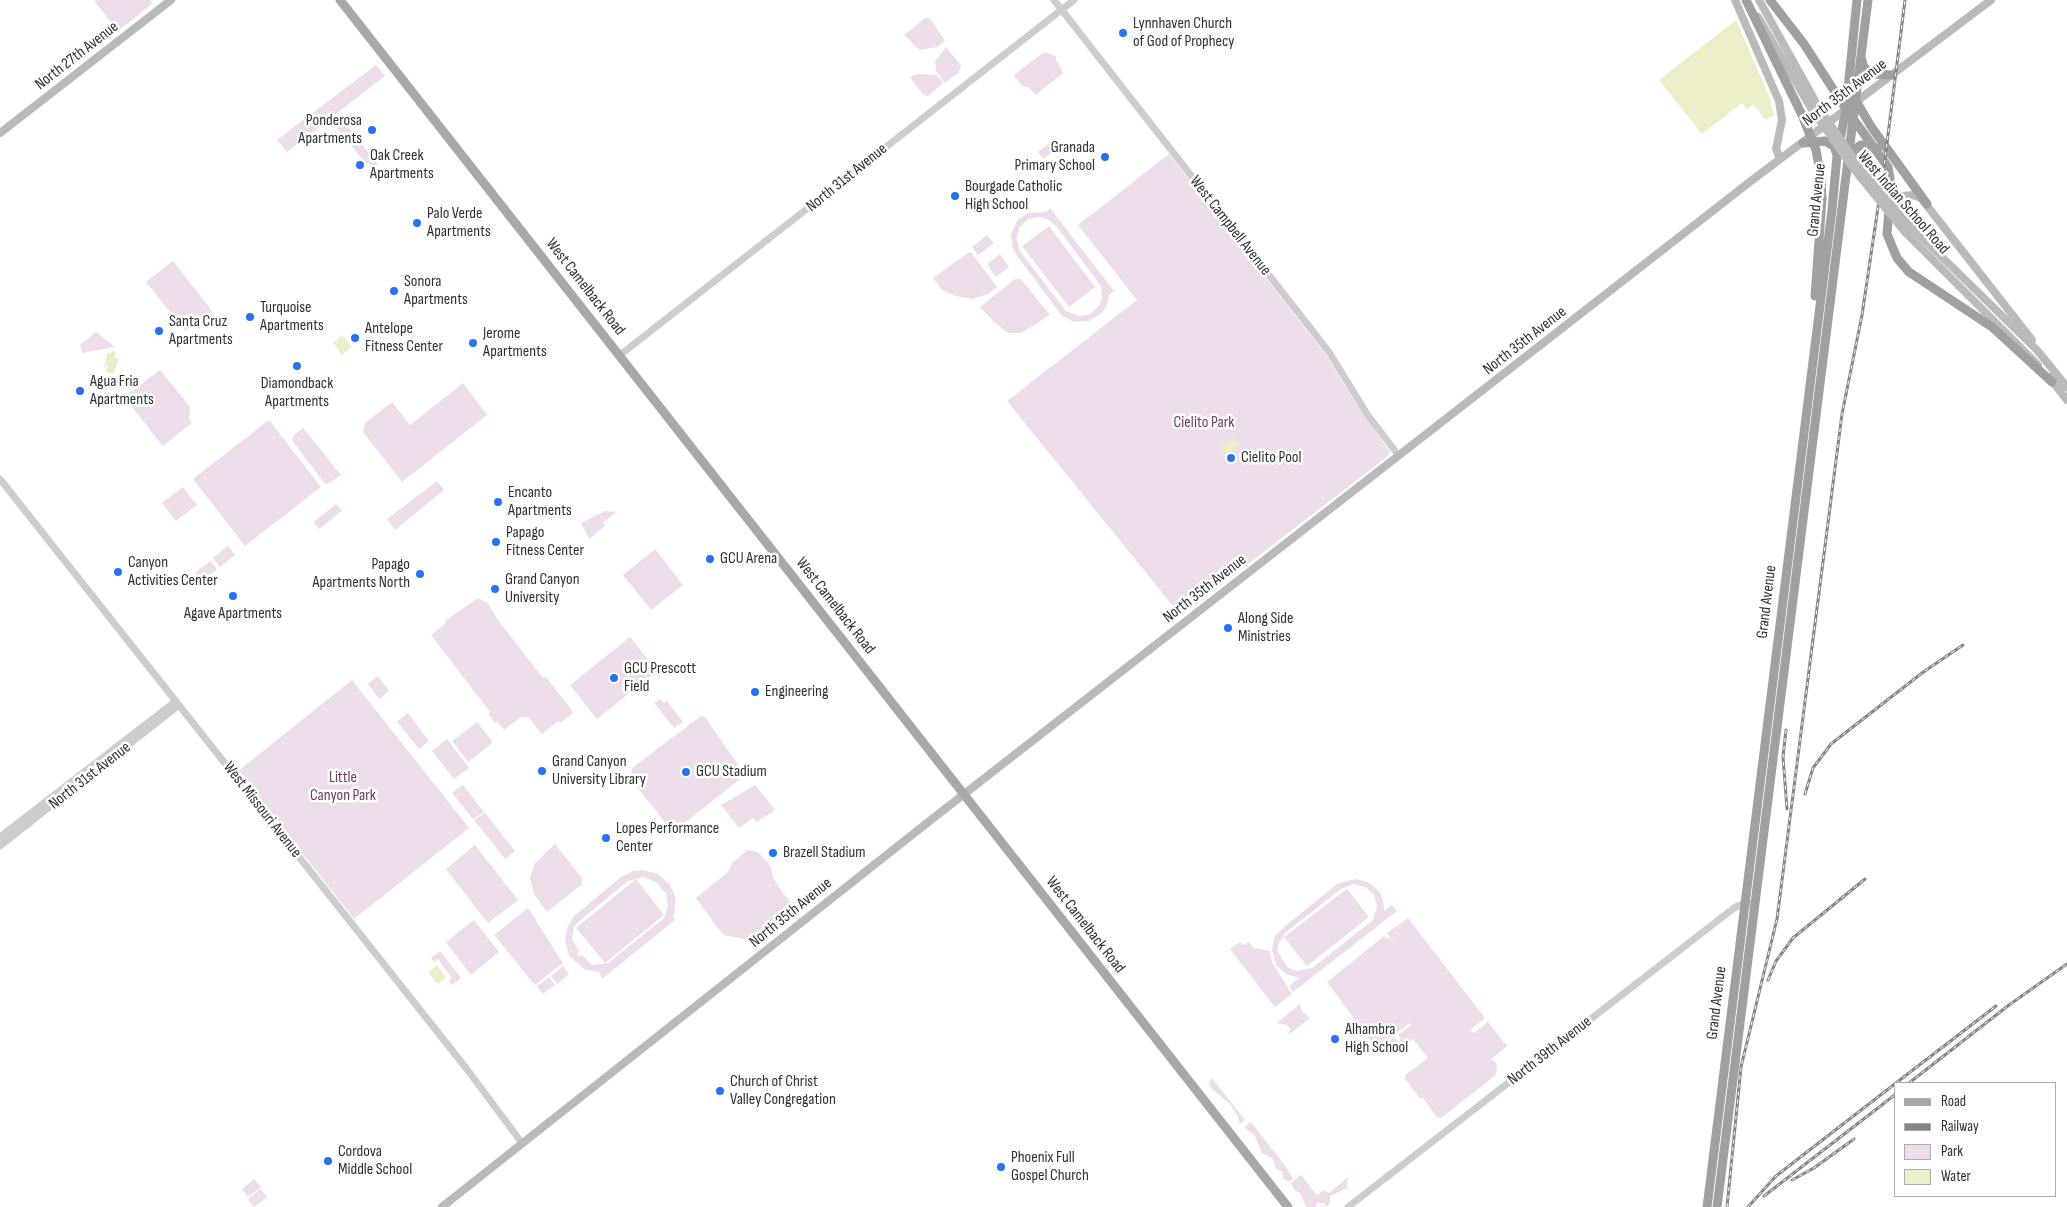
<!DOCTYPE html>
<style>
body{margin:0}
#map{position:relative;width:2067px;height:1207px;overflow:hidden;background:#fff;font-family:"Sofia Sans Condensed",sans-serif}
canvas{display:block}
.legend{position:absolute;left:1894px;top:1082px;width:162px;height:115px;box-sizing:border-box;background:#fff;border:1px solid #acacac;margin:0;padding:6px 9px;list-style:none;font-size:15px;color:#303030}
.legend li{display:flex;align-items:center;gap:10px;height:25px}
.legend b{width:25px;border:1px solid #acacac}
</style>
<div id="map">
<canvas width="2067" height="1207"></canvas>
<ul class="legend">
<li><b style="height:6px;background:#a8a8a8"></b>Road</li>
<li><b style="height:6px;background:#858585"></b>Railway</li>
<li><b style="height:14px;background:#edddeb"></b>Park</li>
<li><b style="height:14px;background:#ebeec8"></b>Water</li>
</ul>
</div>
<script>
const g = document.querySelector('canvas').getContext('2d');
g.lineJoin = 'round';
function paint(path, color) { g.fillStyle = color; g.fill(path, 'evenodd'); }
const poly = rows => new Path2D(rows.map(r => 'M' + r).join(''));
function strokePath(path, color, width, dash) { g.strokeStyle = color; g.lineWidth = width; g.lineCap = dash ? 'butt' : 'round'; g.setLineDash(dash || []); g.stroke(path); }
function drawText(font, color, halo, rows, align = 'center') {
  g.font = font + ' "Sofia Sans Condensed",sans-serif'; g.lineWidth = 5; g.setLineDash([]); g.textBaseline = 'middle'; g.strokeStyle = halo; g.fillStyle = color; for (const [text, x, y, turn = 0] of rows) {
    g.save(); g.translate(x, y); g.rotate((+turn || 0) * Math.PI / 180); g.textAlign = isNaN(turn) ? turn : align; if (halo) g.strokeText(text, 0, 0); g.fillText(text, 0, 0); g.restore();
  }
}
const green = poly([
 [96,0,150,0,153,3,118,31,94,1],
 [925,18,930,18,945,41,937,47,920,50,904,35],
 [946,47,961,65,959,72,945,83,936,71,935,61],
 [1044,52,1056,56,1056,60,1063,73,1036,95,1028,87,1023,87,1014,75],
 [376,65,385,76,287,152,277,140],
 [918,74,937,75,943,83,928,96,923,95,910,77],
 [343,124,349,128,378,165,373,168,369,163,366,164,337,128],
 [1052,141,1058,148,1043,159,1038,152],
 [1169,154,1326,355,1357,405,1390,452,1388,456,1181,616,1007,401,1137,300,1078,225],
 [1050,208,1114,291,1109,295,1107,304,1102,313,1089,321,1074,322,1062,316,1013,250,1011,234,1017,221,1028,213,1046,212],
 [1039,217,1047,219,1056,226,1101,286,1102,298,1099,305,1090,314,1080,316,1066,311,1019,250,1017,238,1019,228,1028,219],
 [1049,226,1095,287,1069,307,1022,246],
 [987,235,994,243,978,255,972,247],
 [971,252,997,287,988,294,972,299,955,296,941,289,933,278,968,253],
 [1000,254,1009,267,996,277,987,264],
 [173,261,212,311,185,331,146,282],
 [1015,279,1021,279,1050,315,1021,333,1008,333,994,322,980,307],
 [96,332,115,347,82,353,80,345],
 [160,370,190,407,189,419,192,423,163,446,124,397],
 [463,383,487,415,402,482,363,432,365,423,392,402,410,425],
 [269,420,321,487,245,546,193,479],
 [303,428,341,475,328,484,324,483,292,440,294,435],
 [437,481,444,490,395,530,387,519],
 [183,487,197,505,176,521,162,503],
 [336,504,342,511,319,529,314,522],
 [605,511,616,512,603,523,605,526,589,539,581,523],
 [228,546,235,555,220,567,213,558],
 [655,549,683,585,651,610,623,575],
 [210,561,217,569,201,582,195,573],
 [478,598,488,603,495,616,543,678,546,677,572,710,572,714,560,723,558,721,542,734,528,717,521,717,504,730,497,721,495,723,488,714,490,712,431,635,446,623,445,621],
 [630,637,657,671,597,719,570,685],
 [378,676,389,691,379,699,368,684],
 [352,680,469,828,354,919,238,771],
 [660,699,664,703,667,701,683,722,674,728,654,703],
 [408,713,429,741,419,749,397,722],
 [701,716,705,717,745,775,681,826,671,830,630,778,632,768],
 [477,722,492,741,491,744,468,762,452,741],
 [447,739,469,768,454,779,432,751],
 [463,785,484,812,473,819,452,793],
 [755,785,775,810,757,822,753,818,739,828,721,805],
 [485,813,515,851,505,859,474,820],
 [555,844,582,878,581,885,547,912,534,894,530,878,535,863],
 [475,845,518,900,488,923,446,869],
 [748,850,758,852,771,867,773,878,796,911,759,942,723,935,696,898,727,873,733,862],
 [643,870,658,874,670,885,675,896,675,909,673,916,675,920,602,979,599,972,584,969,569,956,565,940,567,928,574,916,621,877,633,871],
 [643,877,656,882,666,894,668,906,664,918,608,963,592,965,581,954,580,957,577,953,580,952,572,940,574,927,578,922,628,881],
 [636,879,664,915,605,963,576,928],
 [1356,879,1368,882,1379,891,1383,899,1384,911,1392,905,1397,911,1293,992,1289,986,1299,978,1286,974,1276,965,1272,950,1274,937,1284,927,1337,884],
 [1353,884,1365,887,1374,894,1377,906,1373,920,1312,968,1297,971,1287,967,1278,952,1278,945,1285,933,1341,889],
 [1347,889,1369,917,1307,966,1284,937],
 [528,908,563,963,535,985,494,935],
 [1408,918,1485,1018,1470,1030,1474,1033,1488,1022,1507,1046,1491,1059,1497,1064,1496,1075,1441,1118,1437,1117,1422,1097,1420,1099,1405,1079,1405,1075,1428,1058,1413,1039,1394,1055,1392,1053,1387,1056,1382,1050,1394,1037,1398,1042,1401,1039,1398,1035,1411,1025,1410,1023,1381,1044,1372,1043,1327,982,1384,936,1387,939,1389,937,1397,947,1387,933],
 [474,920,499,952,471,975,446,942],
 [1240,942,1243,945,1249,942,1254,948,1270,951,1272,962,1292,994,1275,1007,1230,949],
 [440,951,461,978,452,985,449,981,452,978,438,959,434,962,431,958],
 [563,966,569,974,557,984,551,976],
 [549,977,555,985,543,994,537,986],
 [1300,1004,1302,1011,1310,1018,1288,1035,1290,1029,1287,1025,1277,1023],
 [1212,1078,1245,1120,1240,1124,1237,1115,1230,1104,1211,1088,1209,1083],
 [1251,1122,1286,1167,1293,1179,1289,1182,1283,1178,1282,1172,1276,1169,1273,1159,1262,1153,1254,1134,1246,1129,1245,1126],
 [1301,1175,1317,1195,1324,1190,1329,1193,1348,1177,1347,1188,1330,1196,1330,1203,1326,1207,1324,1203,1317,1203,1316,1207,1306,1207,1300,1193,1294,1190,1291,1183],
 [254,1179,261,1187,248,1197,242,1189],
 [260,1189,267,1197,254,1207,248,1199]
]);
const water = poly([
 [1736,20,1768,94,1774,115,1766,120,1753,104,1747,109,1742,103,1702,134,1659,80],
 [342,335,352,347,345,352,342,350,344,353,342,355,333,342,335,341,338,344,336,340],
 [114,351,116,354,114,357,119,359,113,374,106,371,109,363,104,369,107,354],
 [1233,437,1239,445,1232,451,1237,457,1231,462,1220,448],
 [437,965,446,978,438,984,428,972]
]);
const tertiary = poly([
 [1054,0,1329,352,1367,414,1399,456],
 [620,355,1074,0],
 [0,479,466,1068,522,1143],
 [0,837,176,701],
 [0,846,179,705],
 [1348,1207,1734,908,1744,903,1754,904]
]);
const secondary = poly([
 [1735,0,1779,101,1782,120,1776,149,1780,159],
 [1759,0,1819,108],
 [1758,17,1811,108],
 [0,133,171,0],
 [1889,207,1892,202,1902,196,1913,195,1921,198,2032,340],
 [1904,220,2037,350,2067,387],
 [1905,232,2038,365],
 [2049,377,2067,400],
 [442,1207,927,823,1751,181,1991,0]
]);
const primary = poly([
 [340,0,1288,1207]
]);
const trunk = poly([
 [1746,0,1802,115],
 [1770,0,1804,44,1846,109,1888,167,1891,185,1887,234,1897,258,1909,272,1992,327,2052,382],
 [1862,60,1863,66,1871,74,1892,75],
 [1856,101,1872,128,1927,204],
 [1803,143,1825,141,1834,146,1837,155],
 [1850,158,1854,150,1861,145,1870,145,1877,149],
 [1815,296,1822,199],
 [1707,1207,1832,210,1837,156,1846,109,1857,0],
 [1717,1207,1868,0]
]);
const rail = poly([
 [1786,730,1783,757,1787,809],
 [1805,794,1813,768,1831,744,1922,673,1963,645],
 [1768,980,1776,961,1793,938,1865,879],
 [1896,1083,1996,1006],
 [1909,1083,2009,1005,2067,964],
 [1792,1180,1814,1168,1854,1139],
 [1764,1196,1896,1094],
 [1727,1207,1741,1067,1777,919,1842,414,1862,315,1884,167,1905,0],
 [1748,1207,1776,1176,1896,1083]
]);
const secondaryBridge = poly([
 [1811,108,1853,168,1905,232],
 [1819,108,1856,162,1904,220]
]);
const trunkBridge = poly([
 [1802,115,1816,150,1821,178,1822,199]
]);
const markers = [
 [1123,33,5,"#2871f0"],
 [372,130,5,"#2871f0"],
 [1105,157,5,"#2871f0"],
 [360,165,5,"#2871f0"],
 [955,196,5,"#2871f0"],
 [417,223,5,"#2871f0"],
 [394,291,5,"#2871f0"],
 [250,317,5,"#2871f0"],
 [159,331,5,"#2871f0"],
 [355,338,5,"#2871f0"],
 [473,343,5,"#2871f0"],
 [297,366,5,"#2871f0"],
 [80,391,5,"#2871f0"],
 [1231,458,5,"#2871f0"],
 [498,502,5,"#2871f0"],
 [496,542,5,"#2871f0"],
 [710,559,5,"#2871f0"],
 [118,572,5,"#2871f0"],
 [420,574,5,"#2871f0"],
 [495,589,5,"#2871f0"],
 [233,596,5,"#2871f0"],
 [1228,628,5,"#2871f0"],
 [614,678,5,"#2871f0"],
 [755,692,5,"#2871f0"],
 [542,771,5,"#2871f0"],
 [686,772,5,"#2871f0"],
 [606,838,5,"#2871f0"],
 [773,853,5,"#2871f0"],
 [1335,1039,5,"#2871f0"],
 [720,1091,5,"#2871f0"],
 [328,1161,5,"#2871f0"],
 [1001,1167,5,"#2871f0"]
];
const poiNames = [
 ["Lynnhaven Church",1133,24],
 ["of God of Prophecy",1133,42],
 ["Ponderosa",362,121,"right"],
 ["Apartments",362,139,"right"],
 ["Granada",1095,148,"right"],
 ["Primary School",1095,166,"right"],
 ["Oak Creek",370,156],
 ["Apartments",370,174],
 ["Bourgade Catholic",965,187],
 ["High School",965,205],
 ["Palo Verde",427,214],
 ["Apartments",427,232],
 ["Sonora",404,282],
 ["Apartments",404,300],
 ["Turquoise",260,308],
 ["Apartments",260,326],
 ["Santa Cruz",169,322],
 ["Apartments",169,340],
 ["Antelope",365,329],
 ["Fitness Center",365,347],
 ["Jerome",483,334],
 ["Apartments",483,352],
 ["Agua Fria",90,382],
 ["Apartments",90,400],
 ["Diamondback",297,384,"center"],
 ["Apartments",297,402,"center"],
 ["Cielito Pool",1241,458],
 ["Encanto",508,493],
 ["Apartments",508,511],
 ["Papago",506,533],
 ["Fitness Center",506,551],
 ["GCU Arena",720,559],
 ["Canyon",128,563],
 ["Activities Center",128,581],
 ["Papago",410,565,"right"],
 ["Apartments North",410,583,"right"],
 ["Grand Canyon",505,580],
 ["University",505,598],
 ["Agave Apartments",233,614,"center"],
 ["Along Side",1238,619],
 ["Ministries",1238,637],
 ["GCU Prescott",624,669],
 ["Field",624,687],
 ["Engineering",765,692],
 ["Grand Canyon",552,762],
 ["University Library",552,780],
 ["GCU Stadium",696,772],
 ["Lopes Performance",616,829],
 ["Center",616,847],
 ["Brazell Stadium",783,853],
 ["Alhambra",1345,1030],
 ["High School",1345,1048],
 ["Church of Christ",730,1082],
 ["Valley Congregation",730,1100],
 ["Cordova",338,1152],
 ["Middle School",338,1170],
 ["Phoenix Full",1011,1158],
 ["Gospel Church",1011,1176]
];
const streetNames = [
 ["North 27th Avenue",77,56,-38],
 ["North 35th Avenue",1845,93,-37],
 ["North 31st Avenue",847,178,-39],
 ["Grand Avenue",1817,200,-84],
 ["West Indian School Road",1903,203,49],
 ["West Campbell Avenue",1230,226,52],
 ["West Camelback Road",585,287,52],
 ["North 35th Avenue",1525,341,-38],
 ["North 35th Avenue",1205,589,-38],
 ["Grand Avenue",1767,602,-83],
 ["West Camelback Road",835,606,52],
 ["North 31st Avenue",90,776,-38],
 ["West Missouri Avenue",262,810,52],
 ["North 35th Avenue",791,913,-39],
 ["West Camelback Road",1085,925,52],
 ["Grand Avenue",1717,1003,-83],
 ["North 39th Avenue",1550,1051,-38]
];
const parkNames = [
 ["Cielito Park",1204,423],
 ["Little",343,778],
 ["Canyon Park",343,796]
];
paint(green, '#edddeb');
paint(water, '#ebeec8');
strokePath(tertiary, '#cdcdcd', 7);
strokePath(secondary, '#bababa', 8);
strokePath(primary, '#a8a8a8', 9);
strokePath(trunk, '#a0a0a0', 9);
strokePath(rail, '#858585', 3);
strokePath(rail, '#fff', 1, [4]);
strokePath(secondaryBridge, '#bababa', 8);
strokePath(trunkBridge, '#a0a0a0', 9);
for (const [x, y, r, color] of markers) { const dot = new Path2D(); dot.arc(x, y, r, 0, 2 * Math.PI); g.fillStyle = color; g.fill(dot); strokePath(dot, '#fff', 2); }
drawText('16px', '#303030', '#fff', poiNames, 'left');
drawText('16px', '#303030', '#fff', streetNames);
drawText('16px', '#6f3a62', '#fff', parkNames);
</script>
